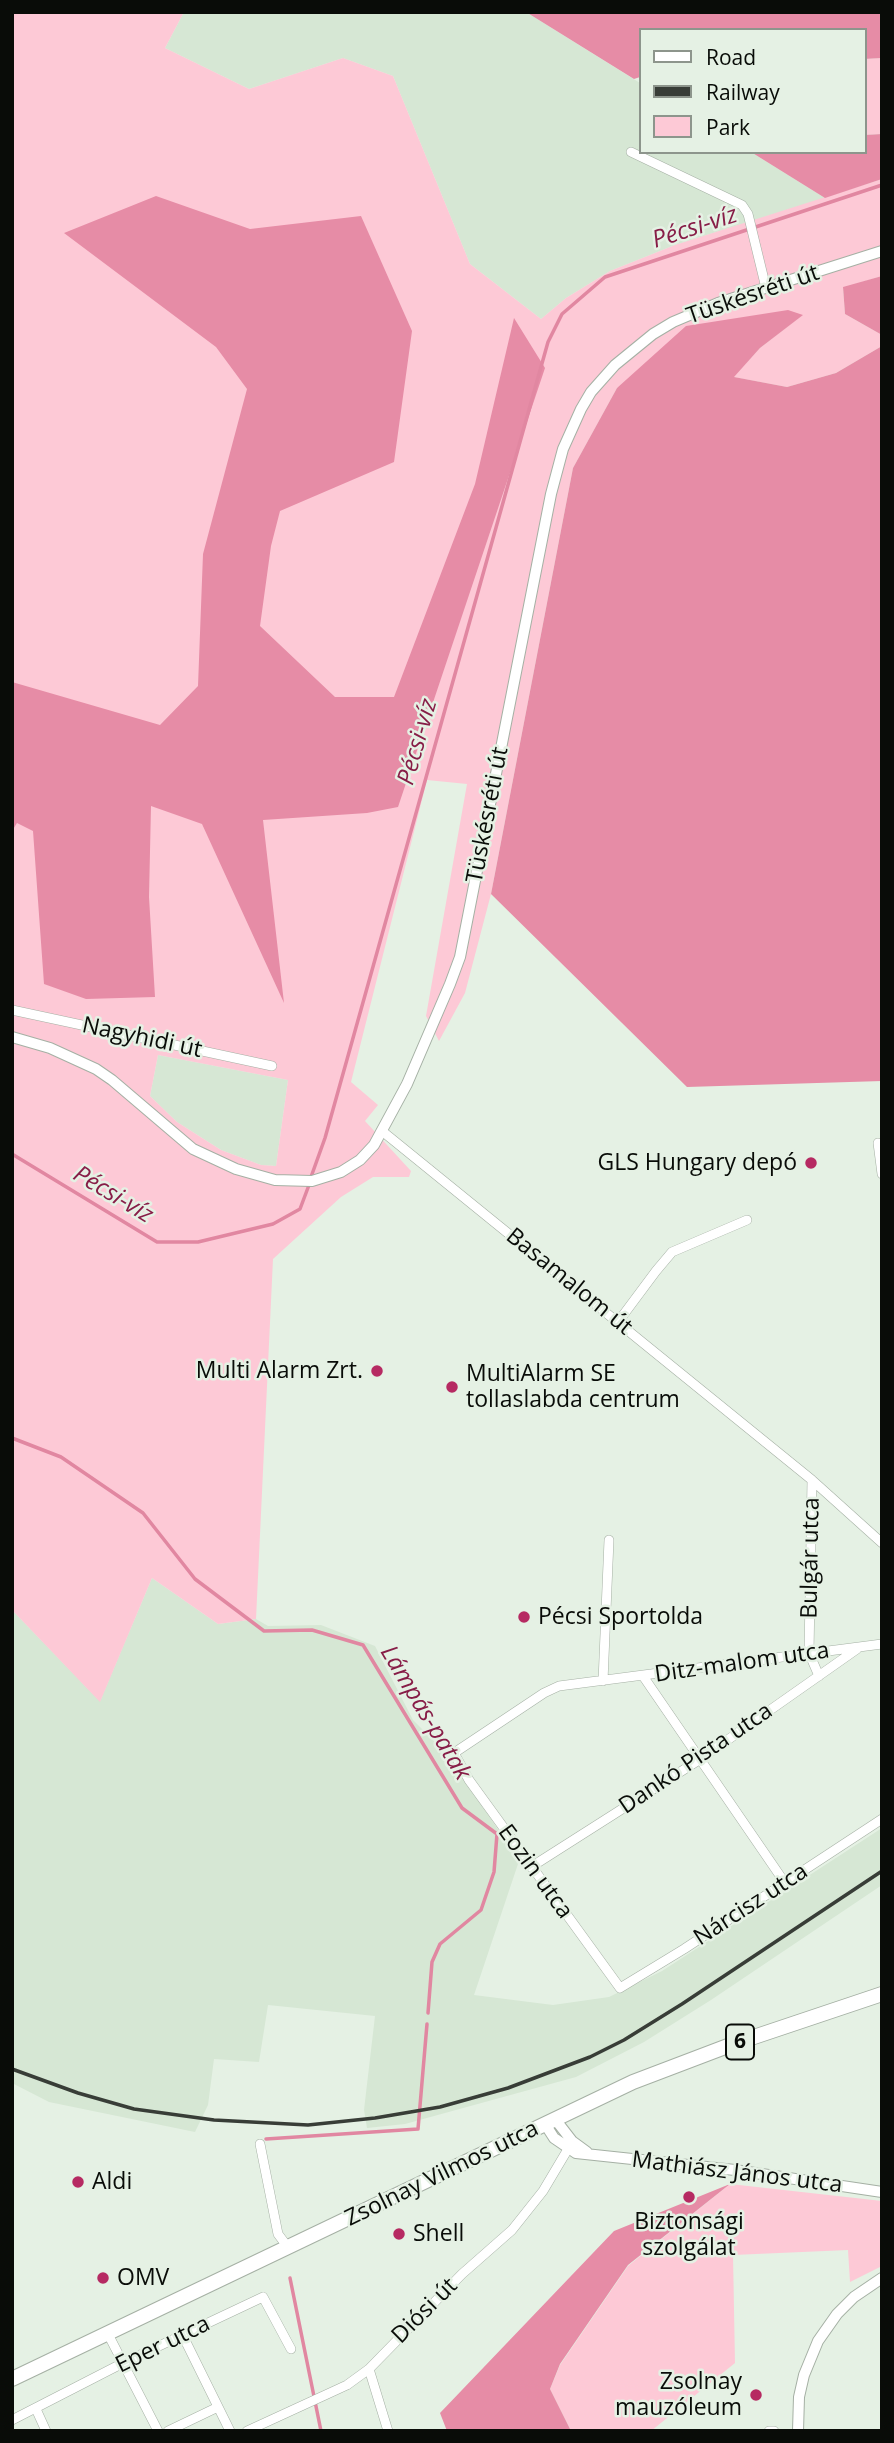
<!DOCTYPE html>
<meta charset="utf-8">
<style>
body{margin:0}
#map{position:relative;width:894px;height:2443px;overflow:hidden;background:#e5f1e4;font-family:"Open Sans",sans-serif}
canvas{display:block}
.frame{position:absolute;inset:0;border:14px solid #090c08;pointer-events:none}
.legend{position:absolute;left:639px;top:28px;width:228px;height:126px;box-sizing:border-box;background:#e5f1e4;border:2px solid #8d958c;margin:0;padding:9px 12px;list-style:none;font-size:21px;color:#090c08}
.legend li{display:flex;align-items:center;gap:14px;height:35px}
.legend b{width:35px;border:2px solid #8d958c}
</style>
<div id="map">
<canvas width="894" height="2443"></canvas>
<div class="frame"></div>
<ul class="legend">
<li><b style="height:9px;background:#fff"></b>Road</li>
<li><b style="height:9px;background:#383d37"></b>Railway</li>
<li><b style="height:19px;background:#fdc9d6"></b>Park</li>
</ul>
</div>
<script>
const g = document.querySelector('canvas').getContext('2d');
g.lineJoin = 'round';
function paint(path, color) { g.fillStyle = color; g.fill(path, 'evenodd'); }
const poly = rows => new Path2D(rows.map(r => 'M' + r).join(''));
function strokePath(path, color, width, dash) { g.strokeStyle = color; g.lineWidth = width; g.lineCap = dash ? 'butt' : 'round'; g.setLineDash(dash || []); g.stroke(path); }
function drawText(font, color, halo, rows, align = 'center') {
  g.font = font + ' "Open Sans",sans-serif'; g.lineWidth = 5; g.setLineDash([]); g.textBaseline = 'middle'; g.strokeStyle = halo; g.fillStyle = color; for (const [text, x, y, turn = 0] of rows) {
    g.save(); g.translate(x, y); g.rotate((+turn || 0) * Math.PI / 180); g.textAlign = isNaN(turn) ? turn : align; if (halo) g.strokeText(text, 0, 0); g.fillText(text, 0, 0); g.restore();
  }
}
const built = poly([
 [184,12,526,12,640,83,640,152,751,152,825,198,675,245,610,271,566,298,541,319,470,264,393,76,343,58,249,89,165,48],
 [158,1055,288,1080,276,1166,261,1165,221,1150,177,1122,150,1096],
 [152,1578,218,1624,256,1619,268,1626,321,1625,375,1646,413,1720,448,1755,519,1861,474,1995,553,2005,609,1997,662,1971,882,1828,882,1885,711,2000,644,2042,576,2077,405,2124,367,2128,364,2110,375,2016,268,2005,259,2062,214,2059,208,2105,195,2132,49,2102,12,2083,12,1610,100,1701]
]);
const green = poly([
 [12,12,184,12,165,48,249,89,343,58,393,76,470,264,541,319,566,298,610,271,675,245,882,179,882,276,843,288,845,314,882,335,882,346,836,373,787,387,733,377,760,348,802,315,617,388,573,468,491,894,465,993,439,1041,426,1016,467,784,427,780,351,1082,378,1105,365,1121,411,1171,409,1177,373,1177,341,1197,273,1259,256,1619,218,1624,152,1578,100,1702,12,1610],
 [158,1055,288,1080,276,1166,261,1165,221,1150,177,1122,150,1096],
 [882,58,882,134,864,135,864,59],
 [730,2184,882,2201,882,2266,850,2282,848,2250,733,2255,735,2363,651,2431,571,2431,550,2389,560,2365,628,2266]
]);
const forest = poly([
 [526,12,882,12,882,58,864,59,864,30,640,30,640,77,634,79],
 [882,134,882,179,825,198,751,152,864,152,864,135],
 [156,196,250,229,361,216,412,331,394,462,280,511,271,546,260,626,335,697,394,697,475,484,514,318,545,368,398,807,367,813,263,820,284,1003,202,824,151,806,149,897,155,997,86,999,44,984,33,831,17,823,12,831,12,682,160,725,198,686,203,554,247,389,216,347,64,233],
 [882,276,882,335,845,314,843,287],
 [788,310,803,315,760,348,734,377,787,387,836,373,882,346,882,1081,687,1087,491,894,573,468,617,388,686,326],
 [730,2184,628,2265,560,2364,550,2389,571,2431,447,2431,440,2413,614,2231]
]);
const stream = poly([
 [12,1154,157,1242,198,1242,273,1224,300,1209,309,1185],
 [311,1177,325,1138,548,342,562,314,605,277,882,185],
 [12,1438,61,1457,143,1513,195,1579,264,1631,312,1630,363,1645,462,1808,497,1834,494,1872,481,1910,440,1944,432,1962,428,2013],
 [266,2139,418,2129,427,2024],
 [290,2278,321,2431]
]);
const minor = poly([
 [631,152,742,205,748,214,766,288],
 [12,1010,272,1066],
 [382,1131,812,1480,882,1543],
 [878,1143,882,1174],
 [618,1322,656,1271,672,1252,747,1220],
 [812,1480,809,1653,819,1676],
 [882,1644,559,1686,544,1693,454,1753,469,1780,620,1988,684,1949,882,1819],
 [643,1676,785,1883],
 [603,1681,609,1540],
 [531,1867,699,1760,857,1649],
 [260,2144,278,2234,287,2246],
 [108,2334,158,2431],
 [183,2336,230,2431],
 [369,2369,388,2431],
 [36,2409,46,2431],
 [12,2420,123,2363,263,2297,291,2349],
 [168,2431,218,2407],
 [247,2431,347,2385,369,2369,462,2274,512,2230,543,2191,568,2149],
 [769,2431,774,2431]
]);
const tertiary = poly([
 [12,1037,50,1048,96,1069,112,1080,193,1149,236,1169,275,1180,312,1181,341,1172,360,1160,374,1145,407,1084,450,984,460,957,551,494,563,449,581,409,591,392,615,365,653,334,673,322,718,303,882,251],
 [555,2119,572,2141,587,2152],
 [545,2124,554,2138,576,2153,735,2170,882,2192],
 [798,2431,799,2397,804,2375,818,2341,837,2314,854,2297,882,2278]
]);
const primary = poly([
 [12,2379,633,2082,733,2044,882,1994]
]);
const rail = poly([
 [12,2069,78,2093,134,2109,214,2120,308,2125,375,2118,440,2107,508,2088,590,2057,624,2040,682,2004,882,1871]
]);
const markers = [
 [811,1163,7,"#b62a62"],
 [377,1371,7,"#b62a62"],
 [452,1387,7,"#b62a62"],
 [524,1617,7,"#b62a62"],
 [78,2182,7,"#b62a62"],
 [689,2197,7,"#b62a62"],
 [399,2234,7,"#b62a62"],
 [103,2278,7,"#b62a62"],
 [756,2395,7,"#b62a62"]
];
const shields = [
 [740,2042,28]
];
const shieldNames = [
 ["6",740,2042]
];
const streetNames = [
 ["Tüskésréti út",753,295,-19],
 ["Tüskésréti út",488,815,-79],
 ["Nagyhidi út",142,1038,12],
 ["Basamalom út",569,1282,39],
 ["Bulgár utca",811,1558,-89],
 ["Ditz-malom utca",742,1663,-8],
 ["Dankó Pista utca",696,1759,-34],
 ["Eozin utca",535,1872,54],
 ["Nárcisz utca",751,1905,-33],
 ["Mathiász János utca",737,2173,7],
 ["Zsolnay Vilmos utca",442,2174,-26],
 ["Diósi út",425,2311,-45],
 ["Eper utca",163,2345,-26]
];
const poiNames = [
 ["GLS Hungary depó",797,1163,"right"],
 ["Multi Alarm Zrt.",363,1371,"right"],
 ["MultiAlarm SE",466,1374],
 ["tollaslabda centrum",466,1400],
 ["Pécsi Sportolda",538,1617],
 ["Aldi",92,2182],
 ["Biztonsági",689,2222,"center"],
 ["szolgálat",689,2248,"center"],
 ["Shell",413,2234],
 ["OMV",117,2278],
 ["Zsolnay",742,2382,"right"],
 ["mauzóleum",742,2408,"right"]
];
const waterNames = [
 ["Pécsi-víz",695,228,-18],
 ["Pécsi-víz",418,742,-74],
 ["Pécsi-víz",113,1195,31],
 ["Lámpás-patak",425,1713,59]
];
paint(built, '#d6e7d4');
paint(green, '#fdc9d6');
paint(forest, '#e68ca6');
strokePath(stream, '#e187a1', 3.5);
strokePath(minor, '#a5b0a4', 10);
strokePath(tertiary, '#a5b0a4', 12);
strokePath(primary, '#a5b0a4', 16);
strokePath(minor, '#fff', 9);
strokePath(tertiary, '#fff', 10);
strokePath(primary, '#fff', 14);
strokePath(rail, '#383d37', 3.5);
for (const [x, y, r, color] of markers) { const dot = new Path2D(); dot.arc(x, y, r, 0, 2 * Math.PI); g.fillStyle = color; g.fill(dot); strokePath(dot, '#e5f1e4', 2.5); }
for (const [x, y, w] of shields) { const box = new Path2D(); box.roundRect(x - w / 2, y - 17.5, w, 35, 5); g.fillStyle = '#e5f1e4'; g.fill(box); strokePath(box, '#090c08', 2); }
drawText('bold 21px', '#090c08', null, shieldNames);
drawText('23px', '#090c08', '#e5f1e4', streetNames);
drawText('23px', '#090c08', '#e5f1e4', poiNames, 'left');
drawText('italic 24px', '#871d47', '#e5f1e4', waterNames);
</script>
